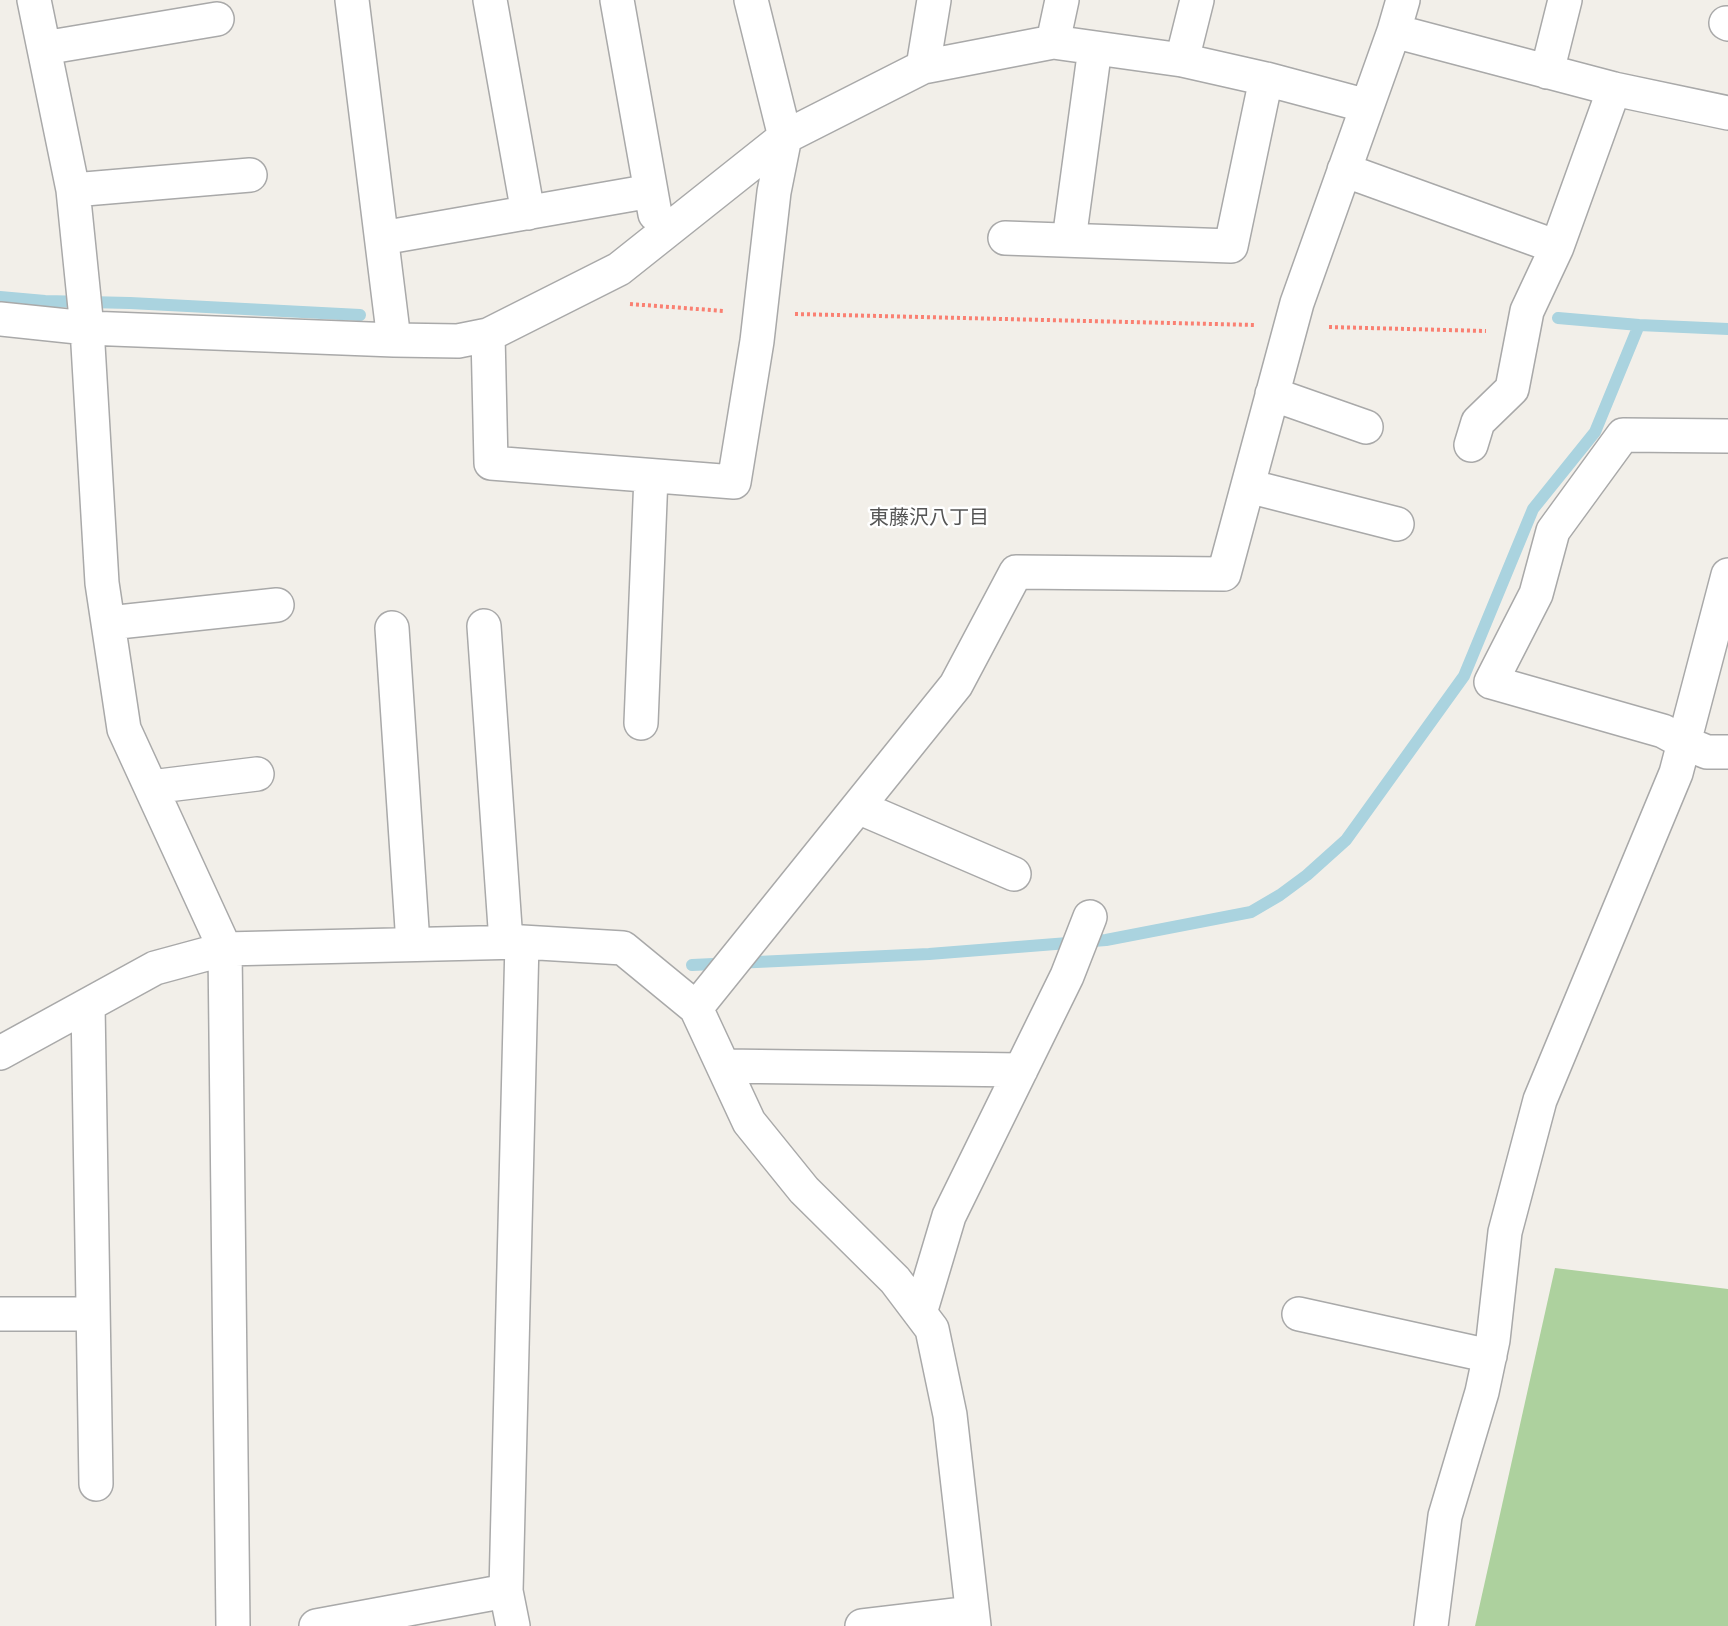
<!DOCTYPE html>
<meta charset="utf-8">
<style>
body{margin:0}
canvas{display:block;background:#f2efe9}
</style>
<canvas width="1728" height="1626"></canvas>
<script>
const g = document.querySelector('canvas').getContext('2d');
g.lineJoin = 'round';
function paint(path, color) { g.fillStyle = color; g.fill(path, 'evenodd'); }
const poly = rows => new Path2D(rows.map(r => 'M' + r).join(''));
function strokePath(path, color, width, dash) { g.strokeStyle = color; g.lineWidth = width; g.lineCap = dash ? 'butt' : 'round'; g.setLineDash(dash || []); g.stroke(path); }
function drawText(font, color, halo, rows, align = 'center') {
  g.font = font + ' Poppins,"Noto Sans JP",sans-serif'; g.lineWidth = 5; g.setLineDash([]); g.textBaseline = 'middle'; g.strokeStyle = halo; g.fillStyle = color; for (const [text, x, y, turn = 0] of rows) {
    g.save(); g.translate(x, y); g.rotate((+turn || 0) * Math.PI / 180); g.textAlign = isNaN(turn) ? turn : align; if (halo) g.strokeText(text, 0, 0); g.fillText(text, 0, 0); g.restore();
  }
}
const forest = poly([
 [1555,1268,1728,1289,1728,1626,1475,1626]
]);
const stream = poly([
 [0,297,45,301,130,303,360,315],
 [1558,318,1639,325,1728,329],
 [692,965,929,954,1106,940,1251,912,1280,895,1307,875,1346,840,1464,676,1533,509,1595,432,1639,325]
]);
const path = poly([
 [630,304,724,311],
 [795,314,1255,325],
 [1329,327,1486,331]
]);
const minor = poly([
 [34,0,73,190,87,328,102,583,124,729,225,949,233,1626],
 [352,0,394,340],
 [490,0,528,213],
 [617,0,655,214],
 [1726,23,1728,24],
 [1394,31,1614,89,1728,113],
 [1053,42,1062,0],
 [44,48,217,19],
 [1182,60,1197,0],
 [923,67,934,0],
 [1547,72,1565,0],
 [1344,170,1557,247],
 [73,190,250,175],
 [382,238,651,191],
 [1005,238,1231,246,1266,79],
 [1069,240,1095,48],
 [0,319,87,328,394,340,458,341,488,335,619,269,785,137,923,67,1053,42,1182,60,1266,79,1367,106],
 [488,335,491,463,734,482,757,341,774,192,785,137,751,0],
 [1272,394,1366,427],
 [1728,436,1623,435,1553,531,1536,594,1491,682,1663,731,1685,743,1707,752,1728,752],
 [1471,445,1478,422,1512,389,1527,311,1557,247,1614,89],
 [1248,486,1397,524],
 [109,623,277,605],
 [484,626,506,942],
 [392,628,413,944],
 [641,723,651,476],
 [151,787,257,774],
 [858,807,1014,874],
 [88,1005,96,1484],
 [696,1008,956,685,1016,572,1224,574,1297,303,1394,31,1403,0],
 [0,1053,155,968,225,949,522,942,623,948,696,1008,749,1122,804,1190,895,1280,932,1329,950,1415,974,1626],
 [723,1066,1021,1070],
 [920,1313,949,1216,1067,976,1090,917],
 [0,1314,93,1314],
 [1299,1314,1490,1356],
 [316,1626,506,1591],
 [513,1626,506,1591,522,942],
 [862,1626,972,1613],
 [1431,1626,1445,1516,1482,1392,1493,1340,1505,1232,1540,1100,1676,773,1728,575]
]);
const neighbourhoodNames = [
 ["東藤沢八丁目",929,519]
];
paint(forest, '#add19e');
strokePath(stream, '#aad3df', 12);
strokePath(minor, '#a9a9a9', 36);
strokePath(path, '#fa8072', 4, [3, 3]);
strokePath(minor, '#fff', 33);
drawText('20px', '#555', '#fff', neighbourhoodNames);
</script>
